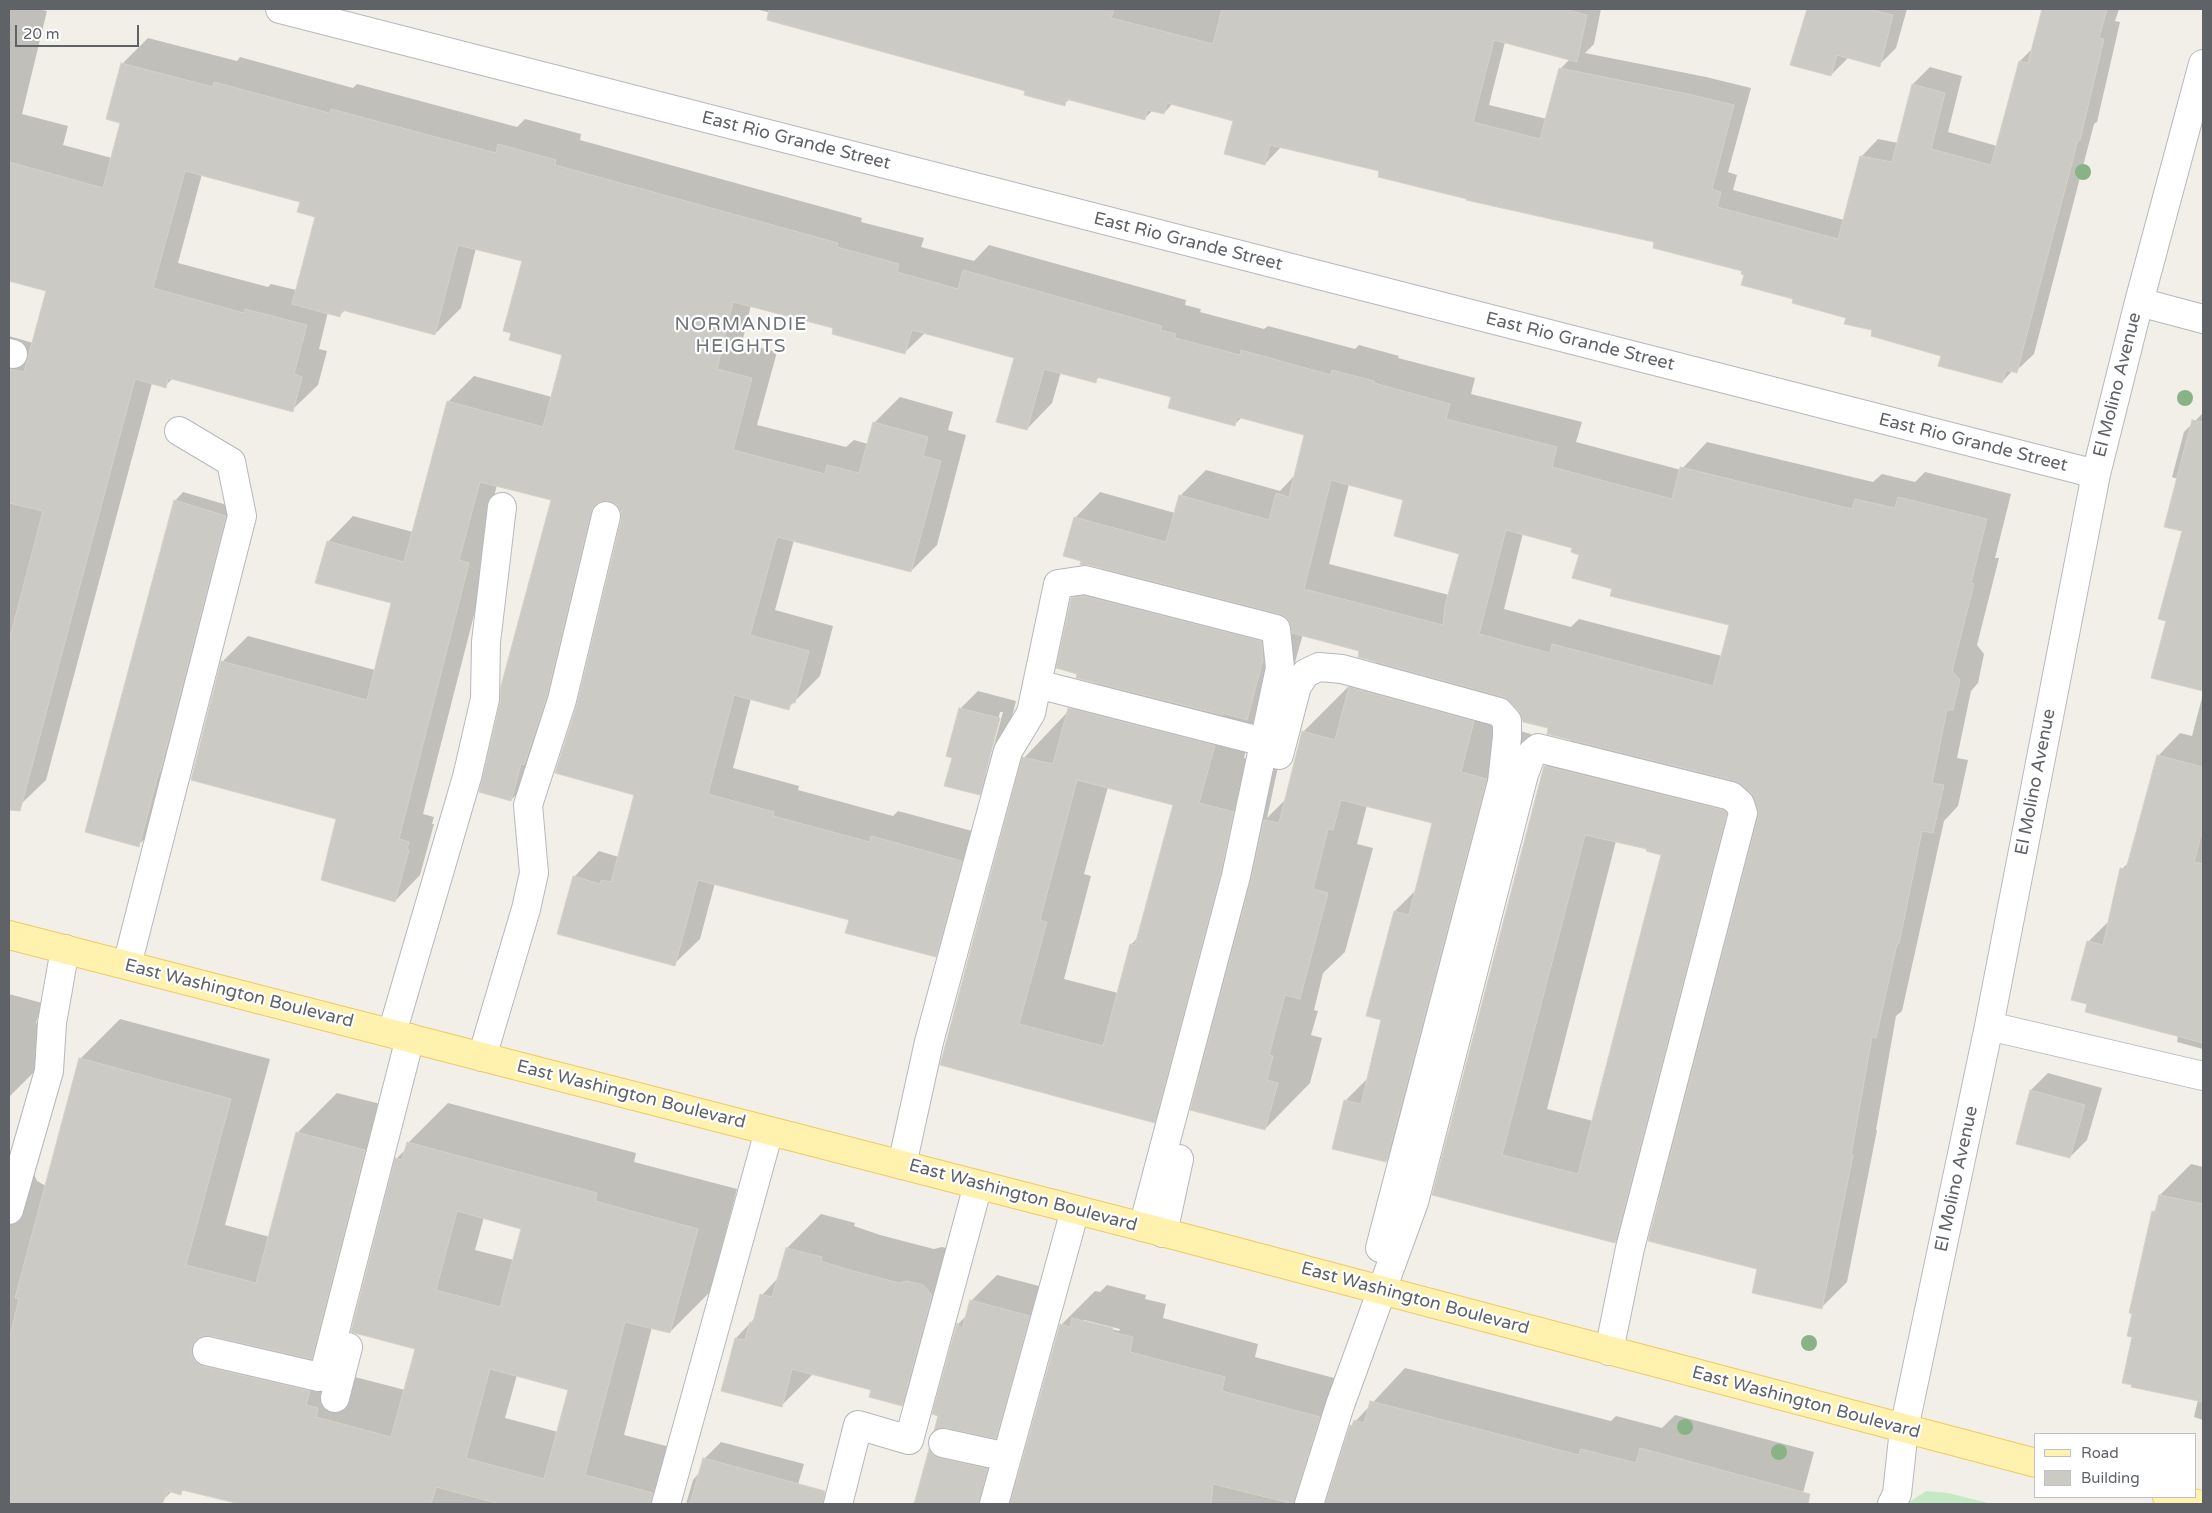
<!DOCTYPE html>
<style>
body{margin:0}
#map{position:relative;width:2212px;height:1513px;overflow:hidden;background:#f1efe8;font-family:"Varela Round",sans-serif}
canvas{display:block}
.frame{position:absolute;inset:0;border:10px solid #5f6368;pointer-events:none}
.legend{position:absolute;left:2034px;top:1433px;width:162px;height:65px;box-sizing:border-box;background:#fff;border:1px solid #bfc1c3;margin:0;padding:6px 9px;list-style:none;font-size:15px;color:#5f6368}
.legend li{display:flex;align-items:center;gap:10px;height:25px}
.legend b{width:25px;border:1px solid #bfc1c3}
.scale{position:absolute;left:15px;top:25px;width:124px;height:22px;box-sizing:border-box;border:2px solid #5f6368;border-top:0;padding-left:6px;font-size:15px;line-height:18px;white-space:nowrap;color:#5f6368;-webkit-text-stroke:4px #fff;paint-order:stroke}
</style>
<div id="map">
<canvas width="2212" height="1513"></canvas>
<div class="frame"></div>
<ul class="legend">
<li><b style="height:6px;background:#fff2af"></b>Road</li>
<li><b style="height:14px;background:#cccac5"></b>Building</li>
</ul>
<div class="scale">20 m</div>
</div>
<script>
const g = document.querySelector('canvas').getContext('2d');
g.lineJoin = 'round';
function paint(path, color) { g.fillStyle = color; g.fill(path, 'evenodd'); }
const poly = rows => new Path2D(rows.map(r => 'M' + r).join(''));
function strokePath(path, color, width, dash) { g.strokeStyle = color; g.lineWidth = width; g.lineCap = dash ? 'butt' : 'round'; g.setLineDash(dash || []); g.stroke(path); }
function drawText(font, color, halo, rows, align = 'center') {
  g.font = font + ' "Varela Round",sans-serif'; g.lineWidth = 4.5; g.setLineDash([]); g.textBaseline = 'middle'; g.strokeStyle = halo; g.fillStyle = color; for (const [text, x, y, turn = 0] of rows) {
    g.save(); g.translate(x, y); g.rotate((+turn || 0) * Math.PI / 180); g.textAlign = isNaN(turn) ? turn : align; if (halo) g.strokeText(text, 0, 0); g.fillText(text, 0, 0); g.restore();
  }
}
const green = poly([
 [1926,1491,1948,1493,1992,1504,1906,1504]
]);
const shadow = poly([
 [9,9,37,9,47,11,22,114,68,126,63,145,112,158,122,122,122,64,148,38,237,61,240,57,353,88,357,84,517,127,525,119,581,134,580,140,862,218,861,222,924,238,921,247,974,261,989,245,1186,300,1185,305,1201,309,1200,312,1264,329,1268,326,1355,349,1359,345,1399,356,1398,358,1475,378,1471,394,1582,422,1576,442,1681,470,1707,442,1873,482,1882,474,1915,482,1925,472,2011,494,1995,558,1999,558,1977,645,1984,654,1978,683,1971,691,1957,758,1968,760,1958,806,1944,821,1902,1011,1896,1016,1876,1130,1877,1130,1847,1282,1822,1307,1759,1268,1661,1195,1615,1242,1434,1194,1545,766,1572,739,1520,710,1512,703,1506,727,1531,734,1431,1115,1386,1161,1345,1101,1369,1077,1383,1019,1395,911,1416,890,1434,822,1367,805,1357,844,1373,848,1345,952,1323,973,1314,1010,1318,1011,1311,1035,1322,1038,1310,1083,1265,1129,1201,1074,1154,1121,941,1064,1024,758,1096,682,1072,598,1103,567,1075,518,1100,492,1175,513,1180,496,1206,470,1280,491,1295,475,1306,434,1242,417,1234,425,1172,396,1100,377,1095,381,1061,372,1052,403,1027,429,1015,357,925,333,905,352,835,328,751,305,742,343,777,352,757,425,846,447,854,440,868,444,874,423,900,397,953,412,948,430,966,435,937,545,911,571,794,540,775,610,833,626,820,676,788,708,751,698,733,768,799,786,798,790,893,816,898,811,987,835,961,930,935,956,850,920,715,883,700,939,674,964,574,877,599,851,619,857,636,794,578,704,622,520,622,511,618,504,612,501,572,669,537,774,511,800,552,500,497,485,484,535,494,537,423,814,434,817,432,824,434,824,420,875,395,901,338,818,222,662,248,636,375,670,393,602,328,542,353,516,413,532,448,402,474,376,552,397,564,354,523,260,476,248,461,308,435,334,345,310,340,315,328,312,319,349,327,351,318,385,292,410,173,378,165,386,152,383,46,780,20,805,9,802,9,336,33,343,47,290,9,280],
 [202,174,301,201,316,216,296,290,271,284,268,287,178,263],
 [1349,484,1404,499,1460,553,1449,595,1329,564],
 [1523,533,1573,547,1613,588,1731,624,1722,656,1579,619,1571,627,1504,609],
 [1303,634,1361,650,1377,661,1352,687,1349,686,1304,731,1286,799,1267,818,1278,767,1244,758,1257,708,1292,673],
 [1108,787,1174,804,1138,937,1131,945,1118,993,1064,979,1091,876,1084,874],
 [1616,841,1648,848,1663,854,1593,1121,1547,1109],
 [756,9,1601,9,1594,44,1585,53,1706,77,1751,88,1728,172,1737,175,1733,190,1844,220,1861,157,1878,139,1898,143,1913,84,1930,67,1962,76,1948,132,1997,146,2020,61,2033,48,2043,9,2119,9,2115,21,2120,22,2097,122,2094,124,2034,354,2016,371,2013,370,2002,382,1847,317,1795,298,1746,274,1743,270,1656,241,1468,198,1380,170,1281,147,1265,164,1235,120,1173,103,1164,113,1153,110,1144,119,1070,99,1064,104,1026,90,828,28],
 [1505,42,1570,59,1560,69,1547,119,1489,105],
 [1808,9,1907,9,1896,48,1879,65,1849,57,1831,75,1792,64],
 [2203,413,2203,690,2153,677,2168,620,2183,530,2178,479,2172,477,2184,432],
 [183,492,234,507,147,837,138,845,175,501],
 [978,691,1016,701,997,776,979,794,953,757,961,708],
 [1000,712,1003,712,986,775,984,775],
 [2203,694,2203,1049,2177,1042,2178,1035,2088,942,2111,919,2122,869,2130,861,2158,756,2180,733,2192,736],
 [9,994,42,1003,36,1023,46,1026,34,1072,9,1097],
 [120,1019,270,1059,225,1225,270,1237,297,1133,337,1093,404,1110,324,1345,345,1365,357,1368,355,1377,405,1390,416,1348,352,1331,397,1158,407,1148,408,1143,448,1103,636,1153,634,1162,737,1189,710,1292,670,1332,652,1327,624,1435,689,1452,669,1504,245,1504,185,1489,180,1493,172,1491,163,1500,76,1483,71,1504,9,1504,9,1172,33,1172,37,1181,46,1186,80,1059],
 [484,1217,522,1228,514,1260,475,1250],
 [517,1375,570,1389,558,1432,505,1418],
 [2048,1073,2102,1088,2087,1140,2070,1157,2031,1090],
 [2191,1164,2203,1167,2203,1420,2194,1417,2198,1400,2133,1337,2153,1212,2158,1207,2160,1195],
 [821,1214,855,1223,854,1226,880,1235,934,1249,942,1247,958,1251,936,1370,902,1405,872,1389,814,1373,781,1406,736,1338,755,1318,762,1295,779,1277,787,1248],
 [997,1275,1054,1290,1012,1474,1017,1483,1061,1325,1095,1291,1100,1292,1107,1285,1146,1295,1145,1299,1166,1304,1163,1318,1258,1344,1255,1357,1353,1383,1331,1481,1333,1482,1351,1426,1405,1368,1611,1421,1616,1416,1662,1428,1675,1415,1814,1452,1800,1504,916,1504,930,1450,952,1428,940,1415,934,1413,958,1324,968,1314,971,1301],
 [1084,1320,1120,1329,1119,1331,1084,1322],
 [721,1442,804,1464,796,1491,802,1493,799,1504,686,1504,693,1480,700,1472,704,1459]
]);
const building = poly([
 [769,9,1114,9,1111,18,1213,44,1222,9,1563,9,1587,15,1577,62,1494,40,1473,122,1540,139,1559,68,1688,94,1734,105,1712,189,1721,192,1717,207,1838,239,1860,156,1892,162,1912,84,1945,93,1931,149,1991,165,2019,61,2028,63,2042,9,2107,9,2099,38,2104,39,2080,140,2078,140,2022,353,2017,373,2006,370,2002,383,1938,366,1941,356,1871,336,1872,330,1844,324,1846,318,1792,303,1793,299,1741,285,1744,275,1741,274,1742,271,1653,248,1654,242,1466,200,1467,199,1378,177,1379,171,1270,145,1265,165,1224,154,1233,121,1167,103,1164,114,1147,110,1145,120,1066,99,1065,106,1024,95,1025,91,767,20,769,9],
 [1807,9,1868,9,1893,15,1880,67,1837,55,1831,76,1790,65,1807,9],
 [121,63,213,87,214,82,329,113,331,109,496,153,498,144,556,160,555,165,838,243,837,247,899,264,897,272,958,289,963,270,1162,326,1160,330,1176,334,1175,338,1240,355,1241,350,1331,375,1332,370,1374,381,1374,383,1450,404,1446,419,1557,447,1552,467,1672,499,1680,467,1852,509,1855,499,1895,508,1898,497,1987,519,1971,583,1974,584,1952,671,1960,680,1953,710,1947,710,1932,783,1944,785,1933,833,1922,831,1899,944,1897,944,1876,1038,1872,1037,1851,1155,1853,1155,1822,1309,1752,1293,1757,1269,1648,1241,1758,817,1758,808,1751,793,1735,781,1547,734,1548,728,1523,722,1519,711,1504,697,1358,657,1359,651,1292,633,1288,619,1280,614,1089,565,1080,565,1081,561,1063,556,1074,517,1166,542,1179,495,1269,520,1276,493,1289,497,1304,435,1237,417,1235,426,1168,408,1171,397,1097,377,1096,383,1044,369,1027,430,996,422,1014,358,912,330,905,354,832,334,833,328,733,302,717,369,752,378,733,450,825,474,827,465,859,473,873,422,928,437,923,456,941,461,911,572,777,537,750,635,809,651,795,703,791,702,789,710,734,695,708,794,774,812,773,816,870,842,871,836,962,861,936,957,845,933,849,920,698,880,675,966,557,934,573,876,600,884,601,880,611,882,634,795,555,773,577,704,621,520,621,512,617,505,609,501,601,501,595,505,591,512,547,696,524,765,521,764,511,801,479,792,500,703,501,686,551,500,480,482,459,560,469,563,399,839,409,842,407,849,409,850,395,902,321,880,336,819,191,780,221,661,367,700,391,603,315,583,327,541,404,562,447,401,543,427,562,355,509,340,511,333,503,331,522,261,458,245,435,335,342,310,340,317,292,304,315,217,297,212,300,202,185,171,153,288,244,313,245,309,307,325,294,374,302,377,293,412,168,378,166,388,135,379,20,811,9,810,9,641,43,511,9,503,9,369,24,372,46,291,9,281,9,162,103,188,120,123,106,119,121,63],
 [1331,480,1403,500,1394,536,1459,554,1445,606,1443,625,1304,589,1331,480],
 [1506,530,1572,548,1571,552,1579,555,1572,578,1612,589,1610,596,1729,625,1713,686,1552,644,1550,653,1479,634,1506,530],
 [2192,420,2203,422,2203,691,2151,678,2166,621,2158,619,2182,531,2164,527,2192,420],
 [174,500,226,516,160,772,159,771,139,847,85,832,174,500],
 [1084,596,1262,641,1263,660,1247,720,1223,713,1223,715,1076,678,1077,674,1056,668,1071,598,1084,596],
 [1349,687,1474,721,1461,772,1487,779,1386,1162,1332,1149,1344,1100,1361,1104,1381,1020,1366,1016,1394,911,1409,915,1432,823,1341,800,1333,830,1328,829,1313,889,1328,893,1300,999,1285,995,1269,1055,1273,1056,1267,1080,1278,1083,1265,1130,1190,1110,1251,880,1264,820,1279,823,1302,731,1335,740,1349,687],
 [959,708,1000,718,980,795,944,786,952,758,946,756,959,708],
 [1068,708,1215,745,1199,803,1234,812,1221,872,1155,1123,940,1065,1022,757,1053,764,1068,708],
 [1077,780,1173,805,1135,945,1130,944,1103,1046,1019,1024,1047,922,1040,920,1077,780],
 [2157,755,2203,767,2203,828,2194,862,2203,864,2203,1043,2085,1012,2087,1004,2071,1000,2087,941,2103,945,2120,868,2126,869,2157,755],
 [1544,766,1724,810,1727,814,1615,1243,1432,1195,1544,766],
 [1585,835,1647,849,1646,851,1661,855,1578,1174,1502,1155,1585,835],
 [79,1058,231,1099,186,1265,256,1283,296,1132,365,1150,312,1359,211,1336,203,1336,196,1340,192,1348,192,1356,196,1362,203,1366,310,1391,306,1405,318,1408,316,1417,391,1437,415,1349,351,1332,395,1158,402,1160,407,1142,597,1193,595,1201,698,1229,670,1333,625,1322,585,1475,653,1493,651,1504,500,1504,436,1487,431,1504,240,1504,182,1490,181,1495,168,1491,162,1504,9,1504,9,1340,19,1299,15,1298,79,1058],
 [457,1211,521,1229,500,1307,436,1290,457,1211],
 [490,1369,568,1390,544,1479,466,1458,490,1369],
 [2030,1090,2085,1105,2070,1158,2016,1144,2030,1090],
 [2159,1195,2203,1204,2203,1402,2131,1387,2132,1385,2122,1383,2132,1337,2127,1336,2132,1314,2129,1313,2152,1211,2155,1212,2159,1195],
 [786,1248,822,1257,821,1261,846,1269,899,1283,907,1281,923,1285,932,1295,902,1406,869,1397,871,1390,792,1369,782,1407,721,1391,735,1338,745,1340,750,1322,753,1323,760,1294,772,1297,786,1248],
 [970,1300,1030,1316,996,1439,946,1428,934,1431,938,1416,932,1414,957,1323,962,1329,970,1300],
 [1072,1318,1113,1328,1112,1332,1133,1337,1130,1352,1225,1377,1222,1391,1320,1417,1294,1504,1213,1484,1211,1504,1010,1504,1060,1324,1070,1327,1072,1318],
 [1370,1401,1579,1455,1581,1449,1636,1463,1640,1448,1810,1494,1808,1504,1325,1504,1350,1425,1352,1426,1354,1420,1364,1423,1370,1401],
 [929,1449,933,1455,940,1458,988,1469,979,1504,914,1504,929,1449],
 [703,1458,825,1491,823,1504,690,1504,703,1458]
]);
const minor = poly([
 [280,9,2096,474],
 [2139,302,2203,319],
 [9,353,13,354],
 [1037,684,1264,742],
 [1279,755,1297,686,1306,673,1319,667,1342,669,1499,712,1507,721,1507,737,1502,782,1380,1248],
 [127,965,242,516,231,462,179,431],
 [1989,1026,2203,1076],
 [392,1033,467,777,485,699,486,642,502,507],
 [482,1057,526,909,534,873,528,805,562,700,606,516],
 [902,1165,929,1042,1008,751,1031,713,1058,584,1085,580,1276,629,1280,668,1236,876,1143,1227],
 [9,1210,49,1071,52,1023,65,949],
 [1163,1233,1179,1159],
 [207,1351,319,1377,326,1366,410,1038],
 [335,1398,348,1347],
 [943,1443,1007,1457],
 [666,1504,769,1131],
 [838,1504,858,1425,909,1440,978,1185],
 [994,1504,1075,1210],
 [1309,1504,1340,1405,1414,1202,1524,774,1532,753,1538,748,1731,796,1740,804,1743,813,1630,1248,1609,1351],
 [1892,1504,1897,1494,1904,1429,1989,1026,2096,474,2139,302,2203,64]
]);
const major = poly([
 [9,935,1143,1227,2036,1463],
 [2167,1497,2197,1504]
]);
const trees = [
 [2083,172],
 [2185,398],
 [1809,1343],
 [1685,1427],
 [1779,1452]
];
const streetNames = [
 ["East Rio Grande Street",796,141,14],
 ["East Rio Grande Street",1188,242,14],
 ["East Rio Grande Street",1580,342,14],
 ["El Molino Avenue",2118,385,-76],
 ["East Rio Grande Street",1973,443,14],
 ["El Molino Avenue",2036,782,-79],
 ["East Washington Boulevard",239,994,14],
 ["East Washington Boulevard",631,1095,14],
 ["El Molino Avenue",1957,1179,-78],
 ["East Washington Boulevard",1023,1196,15],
 ["East Washington Boulevard",1415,1299,15],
 ["East Washington Boulevard",1806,1403,15]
];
const neighbourhoodNames = [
 ["NORMANDIE",741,325],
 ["HEIGHTS",741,347]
];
paint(green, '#c5e8c5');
paint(shadow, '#0003');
paint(building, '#cccac5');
strokePath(building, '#d6d1c6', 1);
strokePath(minor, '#b5b8bc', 30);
strokePath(major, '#f2c960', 30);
strokePath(minor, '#fff', 28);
strokePath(major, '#fff2af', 28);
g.fillStyle = '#89b387';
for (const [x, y] of trees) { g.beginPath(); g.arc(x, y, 8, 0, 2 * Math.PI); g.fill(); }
drawText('18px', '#5f6368', '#fff', streetNames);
g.letterSpacing = '1px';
drawText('19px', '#70757a', '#fff', neighbourhoodNames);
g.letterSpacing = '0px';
</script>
